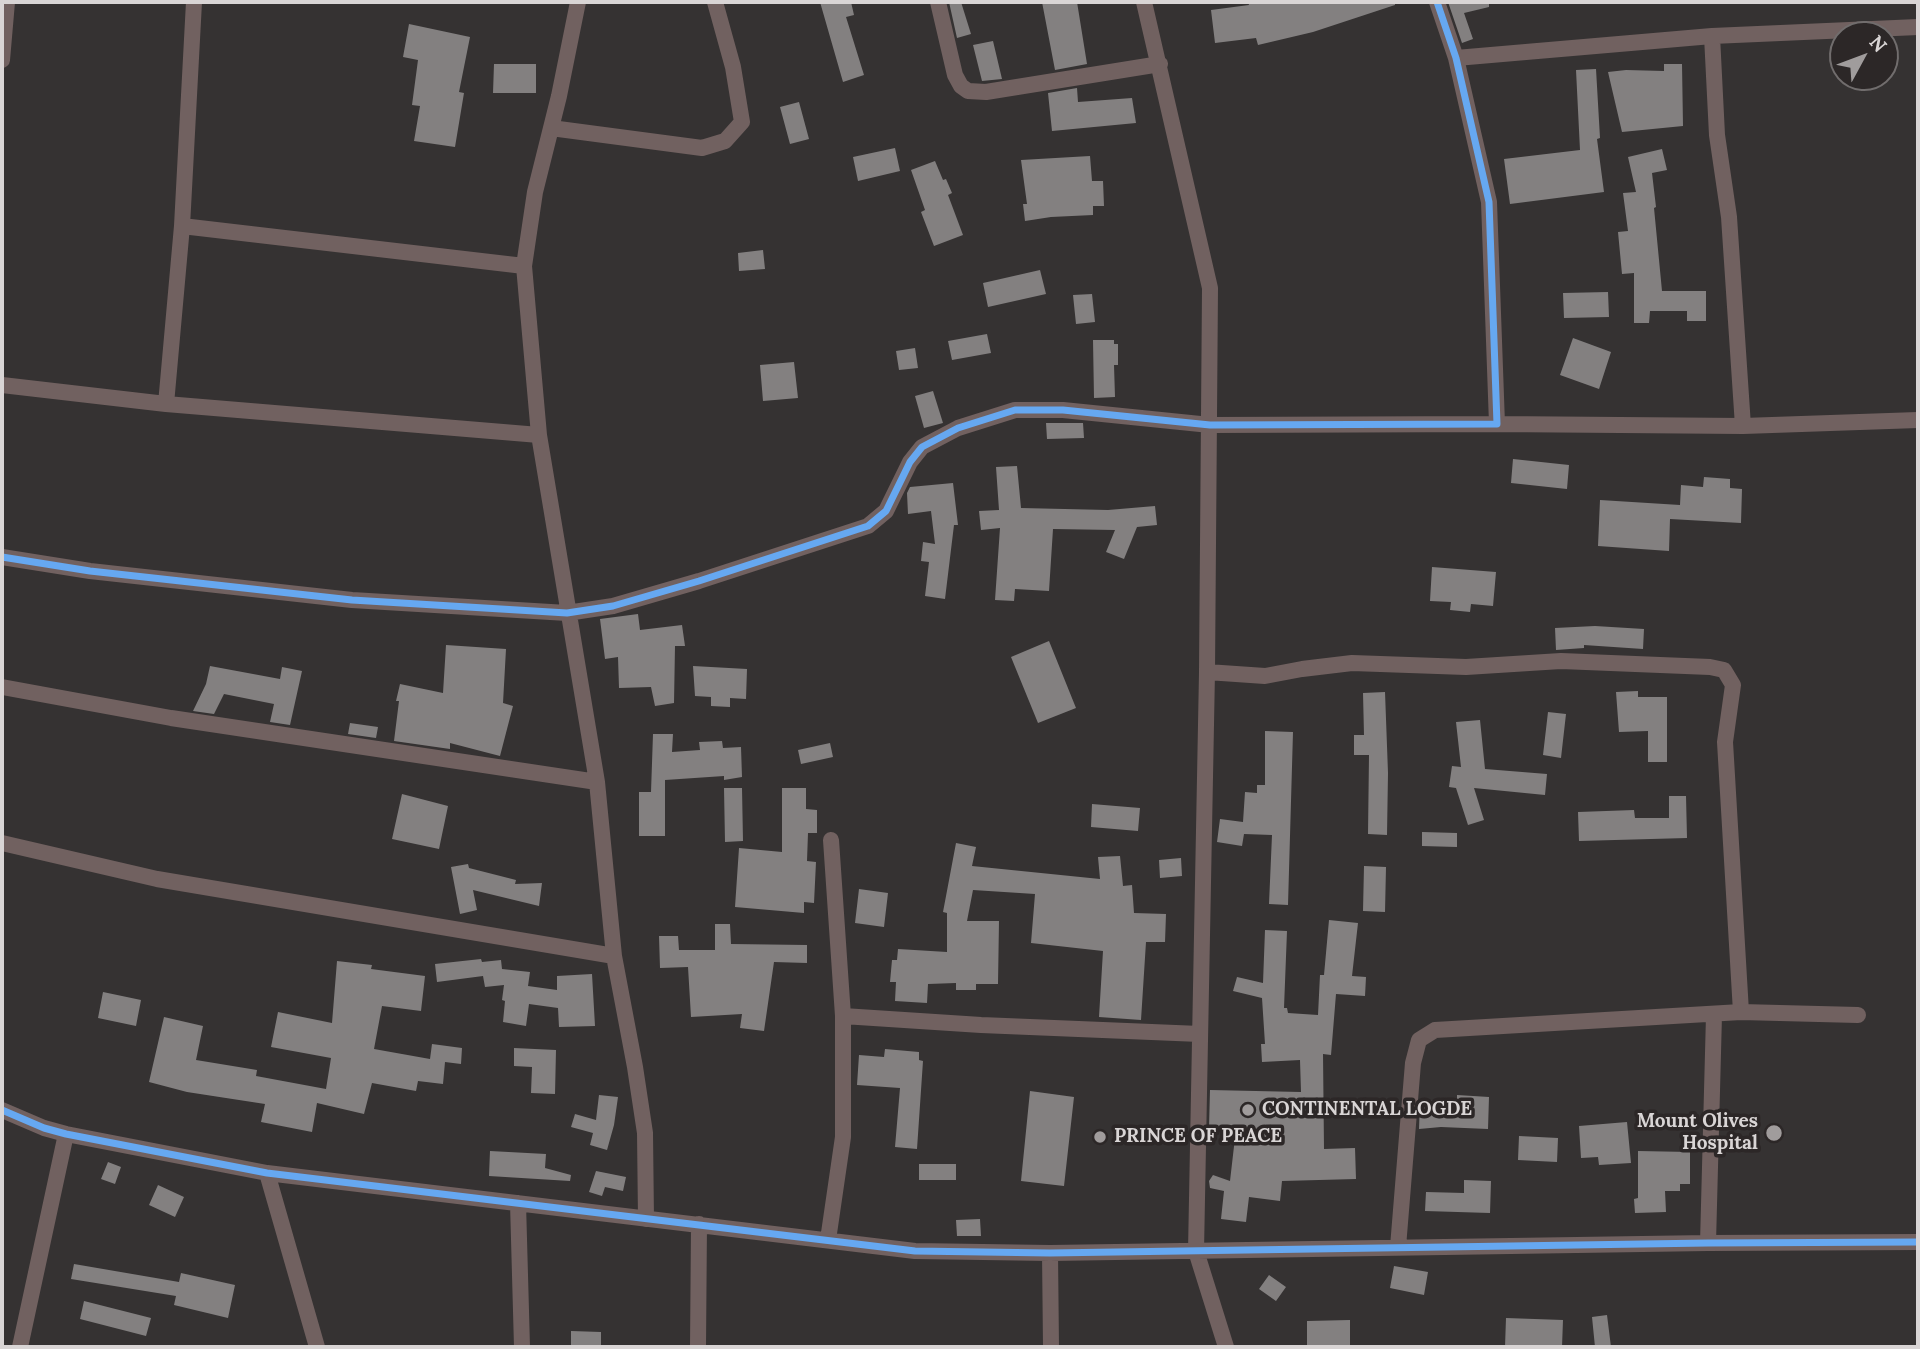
<!DOCTYPE html>
<style>
body{margin:0}
#map{position:relative;width:1920px;height:1349px;overflow:hidden;background:#353232;font-family:Lora,serif}
canvas{display:block}
.frame{position:absolute;inset:0;border:4px solid #d9d5d5;pointer-events:none}
.north{position:absolute;left:1829px;top:21px;width:70px;height:70px;box-sizing:border-box;background:#2c2727;border:2px solid #716d6d;border-radius:50%;rotate:49deg;font-size:19px;font-weight:700;line-height:28px;text-align:center;color:#d9d5d5}
.north::after{content:'';display:block;margin:auto;width:24px;height:32px;background:#a09c9c;clip-path:polygon(50% 0,100% 100%,50% 72%,0 100%)}
</style>
<div id="map">
<canvas width="1920" height="1349"></canvas>
<div class="frame"></div>
<div class="north">N</div>
</div>
<script>
const g = document.querySelector('canvas').getContext('2d');
g.lineJoin = 'round';
function paint(path, color) { g.fillStyle = color; g.fill(path, 'evenodd'); }
const poly = rows => new Path2D(rows.map(r => 'M' + r).join(''));
function strokePath(path, color, width, dash) { g.strokeStyle = color; g.lineWidth = width; g.lineCap = dash ? 'butt' : 'round'; g.setLineDash(dash || []); g.stroke(path); }
function drawText(font, color, halo, rows, align = 'center') {
  g.font = font + ' Lora,serif'; g.lineWidth = 7; g.setLineDash([]); g.textBaseline = 'middle'; g.strokeStyle = halo; g.fillStyle = color; for (const [text, x, y, turn = 0] of rows) {
    g.save(); g.translate(x, y); g.rotate((+turn || 0) * Math.PI / 180); g.textAlign = isNaN(turn) ? turn : align; if (halo) g.strokeText(text, 0, 0); g.fillText(text, 0, 0); g.restore();
  }
}
const building = poly([
 [820,2,851,2,854,15,846,17,864,75,843,82],
 [949,2,961,2,971,34,957,38],
 [1042,2,1077,2,1087,64,1055,70],
 [1248,2,1395,2,1395,5,1313,32,1258,45,1256,38,1215,43,1211,10,1249,5],
 [1448,2,1489,2,1489,7,1464,13,1473,39,1462,43],
 [409,24,470,37,459,92,464,93,455,147,414,141,420,106,412,105,418,60,403,57],
 [993,41,1002,79,982,81,973,45],
 [494,64,536,64,536,93,493,93],
 [1664,64,1682,64,1683,126,1622,132,1608,72,1626,70,1664,71],
 [1596,69,1600,138,1597,139,1604,192,1510,204,1504,159,1580,150,1576,70],
 [1077,88,1078,102,1132,98,1136,123,1052,131,1048,93],
 [799,102,809,139,790,144,780,107],
 [895,148,900,171,858,181,853,157],
 [1662,149,1667,170,1652,173,1656,207,1654,208,1662,291,1706,291,1706,321,1687,321,1687,311,1650,311,1649,323,1634,323,1634,273,1622,274,1618,232,1628,231,1623,193,1636,192,1628,157],
 [1090,156,1092,181,1103,181,1104,206,1093,206,1093,215,1051,217,1025,221,1023,204,1027,204,1021,160],
 [935,161,943,180,946,179,952,193,948,195,963,235,934,246,921,212,925,210,911,170],
 [763,250,765,269,739,271,738,253],
 [1040,270,1046,294,988,307,983,283],
 [1608,292,1609,317,1564,318,1563,293],
 [1092,294,1095,322,1076,324,1073,295],
 [987,334,991,353,952,360,948,341],
 [1573,338,1611,352,1599,389,1560,375],
 [1093,340,1114,340,1114,344,1118,344,1118,365,1114,365,1115,397,1094,398],
 [915,348,918,368,899,370,896,351],
 [794,362,798,398,763,401,760,365],
 [933,391,943,423,924,428,915,396],
 [1046,423,1083,423,1084,438,1047,439],
 [1513,459,1569,465,1567,489,1511,483],
 [1017,466,1021,508,1108,510,1155,506,1157,525,1137,527,1124,559,1106,552,1115,530,1053,529,1049,591,1015,589,1014,601,995,600,1000,528,981,530,979,511,999,510,996,467],
 [1704,477,1730,479,1730,488,1742,489,1741,523,1670,519,1669,551,1598,546,1600,500,1680,505,1681,485,1703,487],
 [953,483,958,525,954,525,945,599,925,596,929,562,921,561,923,542,935,544,931,511,908,514,907,493,910,487],
 [1432,567,1496,572,1493,606,1471,604,1470,612,1450,610,1451,602,1430,601],
 [638,614,640,630,682,625,685,646,675,646,674,703,655,706,651,687,619,688,618,657,605,659,600,619],
 [1595,626,1644,629,1643,649,1584,645,1584,648,1556,650,1555,628],
 [1049,641,1076,708,1038,723,1011,657],
 [446,645,506,649,503,703,513,706,500,756,450,743,450,749,394,741,399,701,396,701,400,684,443,693],
 [210,666,280,679,282,667,302,671,290,725,270,722,274,704,224,694,214,714,193,711,206,684],
 [693,666,747,669,746,699,730,698,730,707,711,706,711,697,695,696],
 [1638,691,1638,697,1667,697,1667,762,1648,762,1648,731,1619,732,1616,692],
 [1385,692,1388,773,1387,835,1368,834,1369,755,1354,755,1354,735,1364,735,1363,693],
 [1548,712,1566,714,1561,758,1543,755],
 [1480,720,1485,769,1547,774,1545,795,1474,788,1484,820,1468,825,1456,788,1449,787,1452,766,1461,767,1456,722],
 [350,723,378,727,376,738,348,734],
 [1265,731,1293,732,1288,905,1269,904,1272,835,1244,834,1242,846,1217,842,1220,819,1243,822,1245,792,1257,793,1257,785,1265,785],
 [653,734,673,734,672,752,700,750,699,742,722,741,723,748,741,747,742,777,724,780,724,776,665,780,665,836,639,836,639,792,651,792],
 [830,743,833,757,801,764,798,750],
 [724,788,742,788,743,841,725,842],
 [782,788,806,788,806,809,817,810,817,833,808,833,807,861,816,862,814,903,804,902,804,913,735,907,739,848,782,852],
 [402,794,448,806,439,849,392,839],
 [1669,796,1686,796,1687,838,1579,841,1578,812,1634,810,1635,818,1669,818],
 [1092,804,1140,808,1138,831,1091,827],
 [1422,832,1457,833,1457,847,1422,846],
 [956,843,976,847,972,866,1100,879,1098,857,1120,856,1123,886,1132,885,1134,913,1166,914,1165,942,1146,942,1141,1020,1099,1017,1103,951,1031,943,1035,894,973,890,967,921,999,921,998,984,976,984,976,990,956,990,956,983,928,984,927,1003,895,1001,896,982,890,982,892,960,897,960,898,949,947,952,947,913,943,912],
 [1181,858,1182,876,1160,878,1159,860],
 [468,864,469,868,516,880,515,884,542,883,539,906,473,890,477,910,460,914,451,867],
 [1364,866,1386,867,1385,912,1363,911],
 [859,889,888,893,884,927,855,923],
 [1329,920,1358,923,1352,976,1366,977,1365,996,1336,994,1331,1055,1323,1054,1324,1149,1355,1148,1356,1179,1282,1181,1280,1201,1249,1197,1246,1222,1221,1219,1224,1191,1210,1188,1209,1181,1213,1175,1230,1181,1236,1129,1209,1128,1210,1090,1301,1092,1300,1060,1262,1062,1261,1044,1265,1044,1262,998,1233,991,1237,977,1263,983,1265,930,1287,931,1284,1008,1287,1008,1288,1013,1318,1015,1320,975,1324,975],
 [715,924,730,924,731,944,807,945,807,963,774,962,764,1031,740,1028,742,1014,691,1017,688,967,660,968,659,936,678,936,679,950,715,950],
 [481,959,482,962,501,960,502,969,530,972,528,986,557,990,557,976,592,974,595,1026,559,1027,558,1008,529,1004,526,1026,503,1022,505,1001,502,1000,504,985,485,987,483,976,437,982,435,964],
 [337,961,372,965,371,969,425,976,421,1011,382,1006,374,1049,430,1059,432,1044,462,1048,461,1064,445,1062,443,1084,418,1081,416,1091,372,1083,364,1114,317,1103,312,1132,261,1122,265,1104,187,1092,149,1082,164,1017,203,1026,196,1060,257,1070,256,1076,326,1089,331,1058,271,1047,278,1012,332,1023],
 [103,992,141,1000,136,1026,98,1018],
 [514,1048,556,1050,555,1094,531,1093,532,1067,514,1066],
 [885,1049,919,1052,919,1060,923,1061,917,1149,895,1147,900,1088,857,1085,859,1055,884,1057],
 [1030,1091,1074,1097,1064,1186,1021,1181],
 [599,1095,618,1097,614,1125,607,1150,590,1145,593,1133,571,1127,575,1114,596,1120],
 [1457,1095,1489,1097,1488,1129,1441,1127,1419,1129,1420,1101,1457,1100],
 [1627,1122,1631,1163,1599,1165,1598,1157,1581,1158,1579,1126],
 [1519,1136,1558,1138,1557,1162,1518,1160],
 [490,1151,546,1154,545,1168,571,1175,570,1181,489,1176],
 [1638,1151,1690,1152,1690,1184,1680,1184,1680,1191,1665,1191,1666,1212,1635,1213,1634,1199,1638,1198],
 [108,1162,121,1167,115,1184,101,1179],
 [919,1164,956,1164,956,1180,919,1180],
 [596,1171,626,1177,623,1191,605,1187,602,1196,589,1192],
 [1464,1180,1491,1181,1490,1213,1425,1211,1426,1192,1464,1193],
 [158,1185,184,1197,175,1217,149,1205],
 [980,1219,981,1236,957,1236,956,1220],
 [74,1264,179,1282,181,1273,235,1285,228,1318,174,1305,176,1296,71,1279],
 [1394,1266,1428,1272,1424,1295,1390,1288],
 [1269,1275,1286,1287,1276,1301,1259,1289],
 [84,1301,151,1318,146,1336,80,1319],
 [1607,1315,1611,1347,1595,1347,1592,1317],
 [1506,1318,1563,1320,1562,1347,1505,1347],
 [1350,1320,1350,1347,1307,1347,1307,1321],
 [571,1331,601,1332,601,1347,571,1347]
]);
const minor = poly([
 [938,2,955,75,961,86,968,91,986,92,1160,64],
 [1144,2,1210,288,1207,672,1196,1251,1226,1347],
 [1712,36,1717,135,1729,217,1743,426],
 [1456,58,1712,36,1918,27],
 [2,60,7,2],
 [551,128,702,148,725,141,742,122,733,67,715,2],
 [182,226,524,266],
 [2,385,166,404,539,435,597,782,614,956,635,1067,645,1133,646,1219],
 [166,404,182,226,194,2],
 [1497,424,1743,426,1918,420],
 [539,435,524,266,535,192,559,96,578,2],
 [2,557,90,571,352,600,567,613,613,606,699,581,868,526,886,511,910,462,922,447,958,428,1015,410,1063,410,1210,425,1497,424,1489,202,1456,58,1437,2],
 [1207,672,1265,676,1302,669,1352,663,1466,667,1561,661,1710,667,1724,670,1733,685,1725,742,1741,1012],
 [2,687,171,718,597,782],
 [2,843,157,879,614,956],
 [843,1016,981,1025,1200,1034],
 [2,1110,44,1128,66,1134,267,1173,915,1251,1050,1253,1708,1243,1918,1242],
 [267,1173,317,1347],
 [518,1203,522,1347],
 [828,1240,843,1137,843,1016,831,840],
 [1708,1243,1714,1015],
 [1398,1247,1413,1063,1419,1040,1435,1030,1741,1012,1858,1015],
 [1050,1253,1051,1347],
 [20,1347,66,1134],
 [698,1347,699,1224]
]);
const cycleway = poly([
 [2,557,90,571,352,600,567,613,613,606,699,581,868,526,886,511,910,462,922,447,958,428,1015,410,1063,410,1210,425,1497,424,1489,202,1456,58,1437,2],
 [2,1110,44,1128,66,1134,267,1173,915,1251,1050,1253,1708,1243,1918,1242]
]);
const markers = [
 [1248,1110,7,"#a09c9c"],
 [1774,1133,9,"#a09c9c"],
 [1100,1137,7,"#a09c9c"]
];
const poiNames = [
 ["CONTINENTAL LOGDE",1262,1110],
 ["Mount Olives",1758,1122,"right"],
 ["Hospital",1758,1144,"right"],
 ["PRINCE OF PEACE",1114,1137]
];
paint(building, '#838080');
strokePath(minor, '#716160', 16);
strokePath(cycleway, '#66a8f1', 7);
for (const [x, y, r, color] of markers) { const dot = new Path2D(); dot.arc(x, y, r, 0, 2 * Math.PI); g.fillStyle = color; g.fill(dot); strokePath(dot, '#2c2727', 2.5); }
drawText('bold 19px', '#d9d5d5', '#2c2727', poiNames, 'left');
</script>
